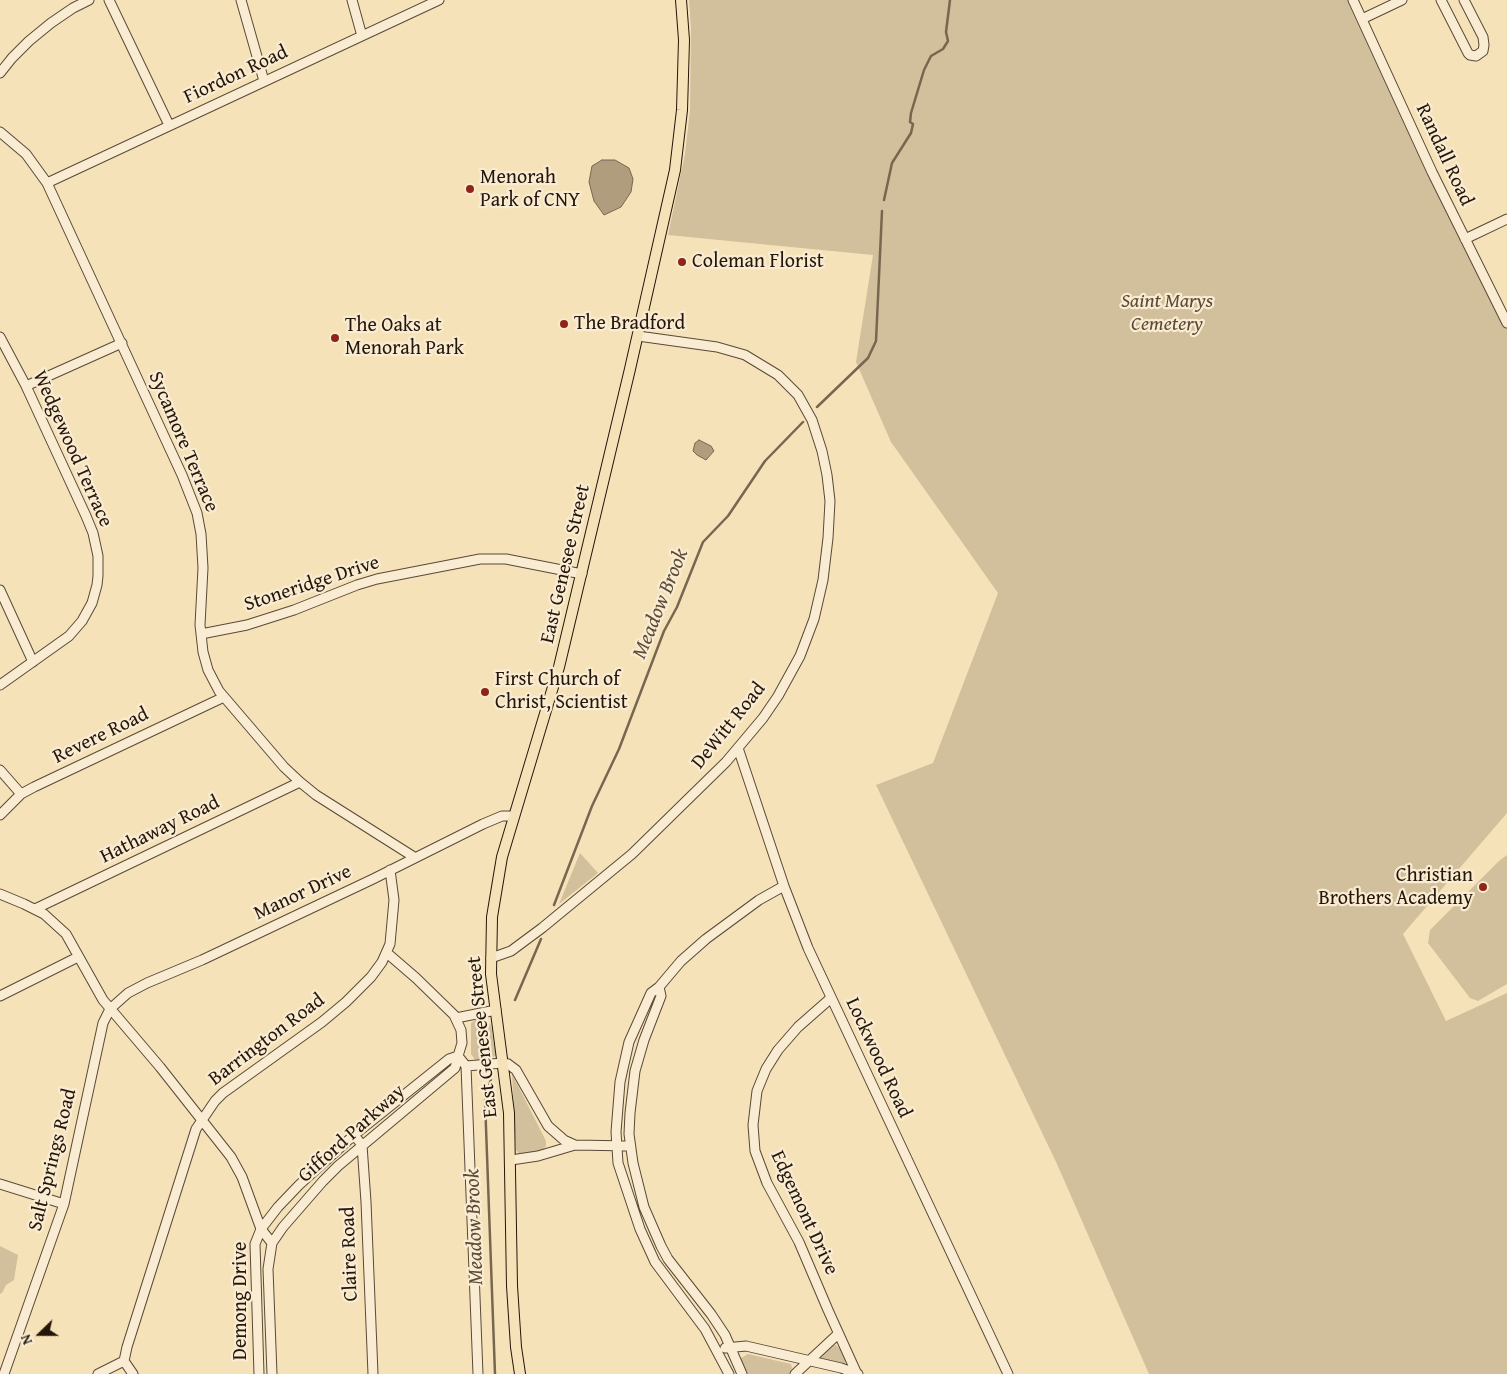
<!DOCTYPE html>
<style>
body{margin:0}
#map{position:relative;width:1507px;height:1374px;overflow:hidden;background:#f6e2b9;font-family:"Gentium Book Plus",serif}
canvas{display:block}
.north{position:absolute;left:15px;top:1309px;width:50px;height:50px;-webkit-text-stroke:4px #f9ecd2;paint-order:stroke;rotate:248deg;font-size:14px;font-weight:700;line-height:20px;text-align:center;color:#25160a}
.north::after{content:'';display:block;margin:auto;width:18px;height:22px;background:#25160a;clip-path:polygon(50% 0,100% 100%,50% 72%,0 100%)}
</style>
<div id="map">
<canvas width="1507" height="1374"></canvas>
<div class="north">N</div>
</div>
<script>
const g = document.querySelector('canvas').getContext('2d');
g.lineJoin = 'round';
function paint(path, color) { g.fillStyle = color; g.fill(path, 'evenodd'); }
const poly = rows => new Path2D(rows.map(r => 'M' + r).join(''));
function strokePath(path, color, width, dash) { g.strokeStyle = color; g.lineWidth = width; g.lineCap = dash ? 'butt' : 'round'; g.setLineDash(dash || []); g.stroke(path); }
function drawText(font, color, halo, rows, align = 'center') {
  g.font = font + ' "Gentium Book Plus",serif'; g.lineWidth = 4.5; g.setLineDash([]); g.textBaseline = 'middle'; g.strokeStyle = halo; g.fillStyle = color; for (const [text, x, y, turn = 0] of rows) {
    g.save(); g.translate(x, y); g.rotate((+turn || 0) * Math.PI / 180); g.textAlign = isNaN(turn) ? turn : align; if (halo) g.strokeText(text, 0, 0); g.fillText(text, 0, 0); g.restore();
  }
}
const green = poly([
 [689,0,1353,0,1507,323,1507,813,1403,934,1446,1021,1507,993,1507,1374,1149,1374,1057,1164,876,785,933,763,998,593,891,442,856,362,873,255,668,235,685,154,690,110,691,30],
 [580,853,598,873,559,904],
 [1507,855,1507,984,1478,1001,1470,998,1428,943,1430,930,1499,861],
 [485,1019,491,1025,496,1056,476,1061,471,1054,471,1023,475,1020],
 [512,1074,546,1141,546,1146,543,1150,537,1154,520,1155,516,1150],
 [0,1246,18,1255,14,1280,6,1285,2,1293,0,1294],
 [833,1345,836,1345,840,1349,846,1361,845,1363,844,1364,817,1360],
 [748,1354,791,1364,792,1368,789,1374,745,1374,739,1361,741,1358]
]);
const water = poly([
 [602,160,615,160,629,168,633,179,631,192,621,207,604,215,594,201,589,182,592,166,602,160],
 [699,440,711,446,714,451,706,460,697,455,693,451,695,443,699,440]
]);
const stream = poly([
 [884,200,892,163,911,133,913,124,910,122,911,113,924,70,931,56,943,49,948,41,946,32,950,0],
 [817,407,868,358,876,341,882,211],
 [554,905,592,806,619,749,664,631,677,607,703,542,728,516,765,461,803,422],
 [515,1000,541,939],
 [491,1079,485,1100,495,1374]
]);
const minor = poly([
 [109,0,169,125],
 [241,0,264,81],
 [352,0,362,36],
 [1353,0,1432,172,1507,323],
 [1441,0,1468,53,1470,55,1476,56,1483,51,1484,45,1483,37,1464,0],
 [1362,19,1402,0],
 [0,73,12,58,29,41,51,23,73,8,89,0],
 [0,132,26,154,47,183,182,475,197,513,201,534,203,568,200,625,203,652,208,670,219,691,284,767,300,782,316,795,414,857],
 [47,183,439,0],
 [1465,239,1507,219],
 [0,337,26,386,86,516,93,533,98,556,98,576,97,585,92,603,82,621,69,636,0,685],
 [26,386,122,343],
 [0,590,33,662],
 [201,634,247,625,294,610,357,585,377,579,480,559,506,559,582,574],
 [738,748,784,886,808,948,1008,1374],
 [0,770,21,794],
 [0,815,21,794,34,787,224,697],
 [0,894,24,904,44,914,66,934,103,1000,160,1067,231,1157,242,1177,261,1229,272,1243],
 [35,909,300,782],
 [491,958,511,951,542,928,632,854,726,762,763,718,778,696,800,656,814,619,823,580,828,538,830,501,827,475,822,451,812,420,798,395,778,375,745,355,717,347,638,336],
 [659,987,661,996,644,1040,635,1071,630,1113,629,1134,633,1163,644,1207,661,1246,668,1259,711,1314,725,1335,742,1374],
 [0,996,78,957],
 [831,998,798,1027,778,1050,766,1069,757,1091,753,1125,755,1151,767,1183,799,1242,828,1310,857,1374],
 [456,1018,496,1010],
 [458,1056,466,1066,478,1374],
 [466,1066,503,1063,508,1064,516,1070,548,1126,564,1140,575,1145],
 [354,1135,362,1145,366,1202,373,1374],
 [511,1160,538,1156,575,1145,630,1146],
 [0,1184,64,1204],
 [725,1348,746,1346,841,1368,858,1374],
 [124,1361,127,1347,196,1129,215,1101,223,1093,322,1022,346,1002,371,977,382,962,390,944,394,900,390,870],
 [124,1361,133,1374],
 [4,1374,64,1204,103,1023,110,1009,128,993,147,983,202,960,373,879,483,824,502,816,513,816],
 [98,1374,124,1361],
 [259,1374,255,1244,261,1229,278,1207,299,1185,354,1135,449,1059,458,1056],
 [272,1374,268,1269,272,1243,283,1227,323,1181,338,1166,455,1068,458,1056,462,1043,461,1030,454,1015,416,978,387,953],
 [729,1374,705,1329,655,1262,640,1229,618,1163,616,1132,620,1082,629,1042,651,993,659,987,681,961,706,939,759,900,784,886],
 [795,1374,838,1334]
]);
const major = poly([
 [520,1374,516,1347,512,1286,509,1113,491,974,492,917,502,857,559,667,630,369,675,170,682,110,684,40,681,0]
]);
const markers = [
 [470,189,5,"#8f2418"],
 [682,262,5,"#8f2418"],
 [564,324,5,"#8f2418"],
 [335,338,5,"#8f2418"],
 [485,692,5,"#8f2418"],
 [1483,887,5,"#8f2418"]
];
const streetNames = [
 ["Fiordon Road",236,75,-25],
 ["Randall Road",1444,155,65],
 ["Sycamore Terrace",183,442,67],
 ["Wedgewood Terrace",72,449,66],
 ["East Genesee Street",566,564,-77],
 ["Stoneridge Drive",312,584,-18],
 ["DeWitt Road",729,726,-51],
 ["Revere Road",101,736,-26],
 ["Hathaway Road",160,830,-26],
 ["Manor Drive",303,893,-25],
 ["East Genesee Street",483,1037,-96],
 ["Barrington Road",267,1040,-37],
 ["Lockwood Road",878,1058,65],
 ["Gifford Parkway",352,1134,-42],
 ["Salt Springs Road",53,1160,-76],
 ["Edgemont Drive",804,1213,65],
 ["Claire Road",350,1254,-92],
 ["Demong Drive",241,1301,-90]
];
const poiNames = [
 ["Menorah",480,178],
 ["Park of CNY",480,201],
 ["Coleman Florist",692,262],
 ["The Bradford",574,324],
 ["The Oaks at",345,326],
 ["Menorah Park",345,349],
 ["First Church of",495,680],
 ["Christ, Scientist",495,703],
 ["Christian",1473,876,"right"],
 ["Brothers Academy",1473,899,"right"]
];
const parkNames = [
 ["Saint Marys",1167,302],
 ["Cemetery",1167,325]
];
const waterNames = [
 ["Meadow Brook",661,604,-68],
 ["Meadow Brook",475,1227,-92]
];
paint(green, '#d2bf9b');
paint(water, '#af9d7e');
strokePath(water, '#786750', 1);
strokePath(stream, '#786750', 2.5);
strokePath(minor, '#594936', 11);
strokePath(major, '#25160a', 12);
strokePath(minor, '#f9ecd2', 9);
strokePath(major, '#f6e2b9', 10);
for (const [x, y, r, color] of markers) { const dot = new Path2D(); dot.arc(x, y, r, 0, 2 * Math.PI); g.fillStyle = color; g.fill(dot); strokePath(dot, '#f9ecd2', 2); }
drawText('20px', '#25160a', '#f9ecd2', streetNames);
drawText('20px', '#25160a', '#f9ecd2', poiNames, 'left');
drawText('italic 20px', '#594936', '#f9ecd2', parkNames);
drawText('italic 21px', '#5c4c38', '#f9ecd2', waterNames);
</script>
